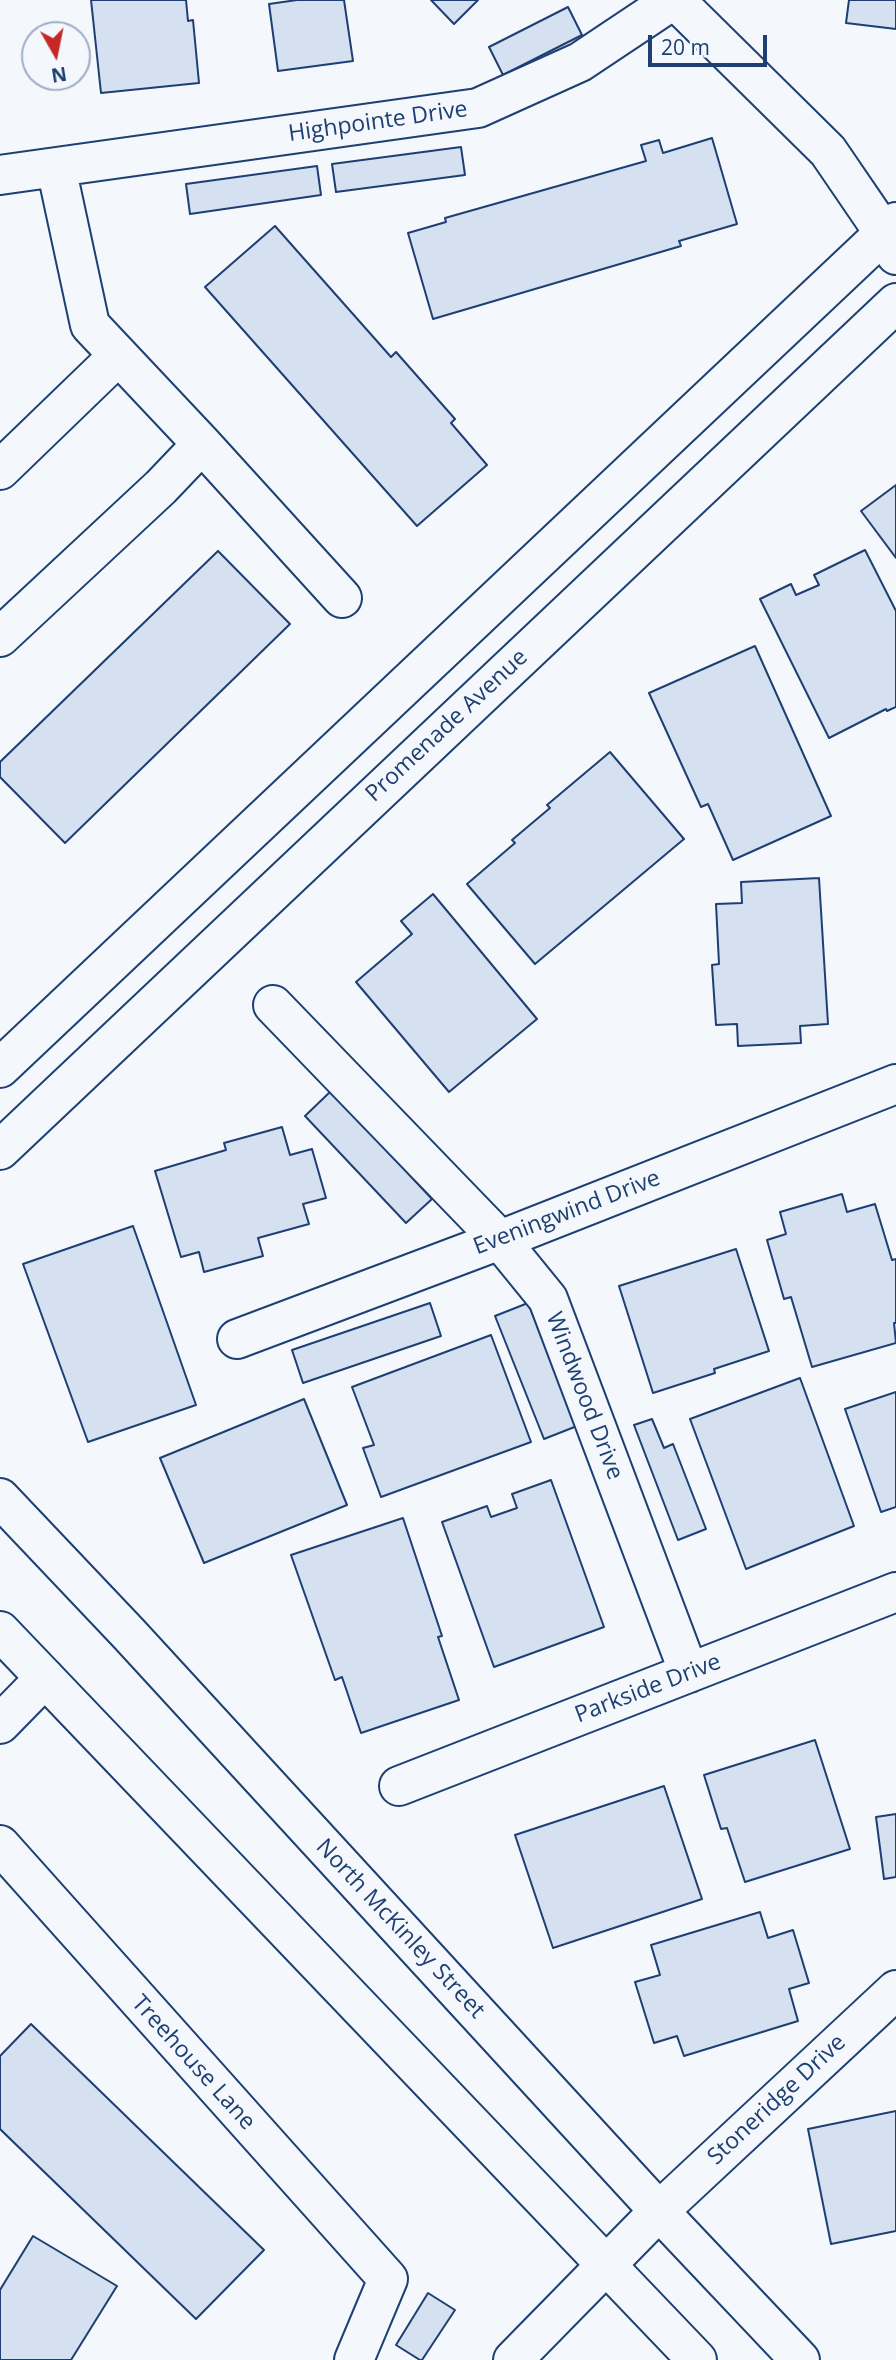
<!DOCTYPE html>
<style>
body{margin:0}
#map{position:relative;width:896px;height:2360px;overflow:hidden;background:#f4f7fb;font-family:"Open Sans",sans-serif}
canvas{display:block}
.north{position:absolute;left:21px;top:21px;width:70px;height:70px;box-sizing:border-box;background:#f4f7fb;border:2px solid #9eadc5;border-radius:50%;rotate:171deg;font-size:19px;font-weight:700;line-height:28px;text-align:center;color:#1d3f73}
.north::after{content:'';display:block;margin:auto;width:24px;height:32px;background:#c62828;clip-path:polygon(50% 0,100% 100%,50% 72%,0 100%)}
.scale{position:absolute;left:648px;top:35px;width:119px;height:32px;box-sizing:border-box;border:4px solid #1d3f73;border-top:0;padding-left:9px;font-size:21px;line-height:24px;white-space:nowrap;color:#1d3f73;-webkit-text-stroke:5px #f4f7fb;paint-order:stroke}
</style>
<div id="map">
<canvas width="896" height="2360"></canvas>
<div class="north">N</div>
<div class="scale">20 m</div>
</div>
<script>
const g = document.querySelector('canvas').getContext('2d');
g.lineJoin = 'round';
function paint(path, color) { g.fillStyle = color; g.fill(path, 'evenodd'); }
const poly = rows => new Path2D(rows.map(r => 'M' + r).join(''));
function strokePath(path, color, width, dash) { g.strokeStyle = color; g.lineWidth = width; g.lineCap = dash ? 'butt' : 'round'; g.setLineDash(dash || []); g.stroke(path); }
function drawText(font, color, halo, rows, align = 'center') {
  g.font = font + ' "Open Sans",sans-serif'; g.lineWidth = 5; g.setLineDash([]); g.textBaseline = 'middle'; g.strokeStyle = halo; g.fillStyle = color; for (const [text, x, y, turn = 0] of rows) {
    g.save(); g.translate(x, y); g.rotate((+turn || 0) * Math.PI / 180); g.textAlign = isNaN(turn) ? turn : align; if (halo) g.strokeText(text, 0, 0); g.fillText(text, 0, 0); g.restore();
  }
}
const building = poly([
 [91,0,186,0,188,21,193,20,199,83,101,93,91,0],
 [297,0,344,0,353,61,278,71,269,4,297,0],
 [431,0,478,0,454,24,431,0],
 [849,0,896,0,896,29,846,23,849,0],
 [568,7,582,35,503,75,489,47,568,7],
 [712,138,737,224,679,241,681,246,433,319,408,233,446,222,445,218,646,161,641,145,659,140,663,153,712,138],
 [461,147,465,175,336,192,332,164,461,147],
 [317,166,321,195,190,214,186,184,317,166],
 [275,226,391,357,396,352,455,419,451,423,487,465,417,526,205,287,275,226],
 [896,485,896,558,861,511,896,485],
 [865,550,896,611,896,707,887,711,886,709,829,738,760,599,791,584,796,595,819,585,814,575,865,550],
 [218,551,290,624,65,843,0,777,0,762,218,551],
 [755,646,831,816,733,860,708,804,701,807,649,693,755,646],
 [610,752,684,839,535,964,467,884,515,843,512,840,550,808,547,805,610,752],
 [819,878,828,1024,800,1026,801,1043,738,1046,737,1024,716,1025,712,965,719,964,716,904,742,903,741,882,819,878],
 [433,894,537,1019,449,1092,356,982,412,934,401,921,433,894],
 [331,1091,432,1199,406,1223,305,1116,331,1091],
 [282,1127,290,1155,312,1149,326,1198,303,1204,309,1224,258,1238,263,1256,204,1272,199,1252,181,1257,155,1171,226,1150,224,1143,282,1127],
 [842,1194,847,1212,875,1204,892,1260,896,1259,896,1323,894,1323,896,1343,812,1367,791,1297,784,1299,767,1240,786,1234,780,1212,842,1194],
 [133,1226,196,1405,88,1442,23,1264,133,1226],
 [736,1249,769,1351,714,1369,715,1373,653,1393,619,1286,736,1249],
 [430,1303,441,1336,303,1383,292,1350,430,1303],
 [528,1303,577,1426,544,1439,495,1316,528,1303],
 [491,1335,531,1442,381,1497,363,1448,374,1445,352,1387,491,1335],
 [800,1378,854,1526,746,1569,690,1419,800,1378],
 [896,1392,896,1507,881,1512,845,1409,896,1392],
 [304,1399,347,1505,204,1563,160,1458,304,1399],
 [652,1419,664,1448,673,1444,706,1529,678,1540,634,1425,652,1419],
 [551,1480,604,1627,494,1667,442,1522,487,1506,491,1517,517,1508,512,1494,551,1480],
 [403,1518,442,1636,438,1637,459,1700,361,1733,342,1677,335,1680,291,1555,403,1518],
 [815,1740,850,1849,745,1882,727,1828,721,1829,704,1775,815,1740],
 [664,1786,702,1899,553,1948,515,1835,664,1786],
 [896,1814,896,1877,884,1879,876,1817,896,1814],
 [760,1912,768,1938,793,1930,809,1983,789,1989,798,2021,684,2056,677,2036,654,2043,635,1982,660,1975,651,1945,760,1912],
 [31,2024,264,2250,196,2319,0,2129,0,2056,31,2024],
 [896,2111,896,2231,831,2244,808,2129,896,2111],
 [33,2236,117,2286,71,2360,0,2360,0,2290,33,2236],
 [428,2293,455,2310,422,2360,420,2360,396,2345,428,2293]
]);
const minor = poly([
 [675,0,828,151,884,233,896,255],
 [0,175,478,108,580,62,673,0],
 [202,444,342,598],
 [0,470,118,356],
 [0,637,161,487,202,444,90,325,56,167],
 [273,1005,500,1240,548,1299,689,1673],
 [237,1339,500,1240,896,1084],
 [0,1724,45,1678],
 [399,1786,896,1592],
 [0,1845,388,2279,354,2360],
 [513,2360,659,2211,896,1990]
]);
const major = poly([
 [0,1068,896,222],
 [0,1150,896,303],
 [0,1498,129,1634,659,2211,800,2360],
 [0,1631,697,2360]
]);
const streetNames = [
 ["Highpointe Drive",378,122,-8],
 ["Promenade Avenue",447,726,-43],
 ["Eveningwind Drive",567,1213,-21],
 ["Windwood Drive",584,1396,69],
 ["Parkside Drive",648,1689,-21],
 ["North McKinley Street",400,1929,47],
 ["Treehouse Lane",193,2063,48],
 ["Stoneridge Drive",777,2100,-43]
];
paint(building, '#d5e0f0');
strokePath(building, '#1d3f73', 2);
strokePath(minor, '#1d3f73', 42);
strokePath(major, '#1d3f73', 42);
strokePath(minor, '#f4f7fb', 38);
strokePath(major, '#f4f7fb', 38);
drawText('23px', '#1d3f73', '#f4f7fb', streetNames);
</script>
